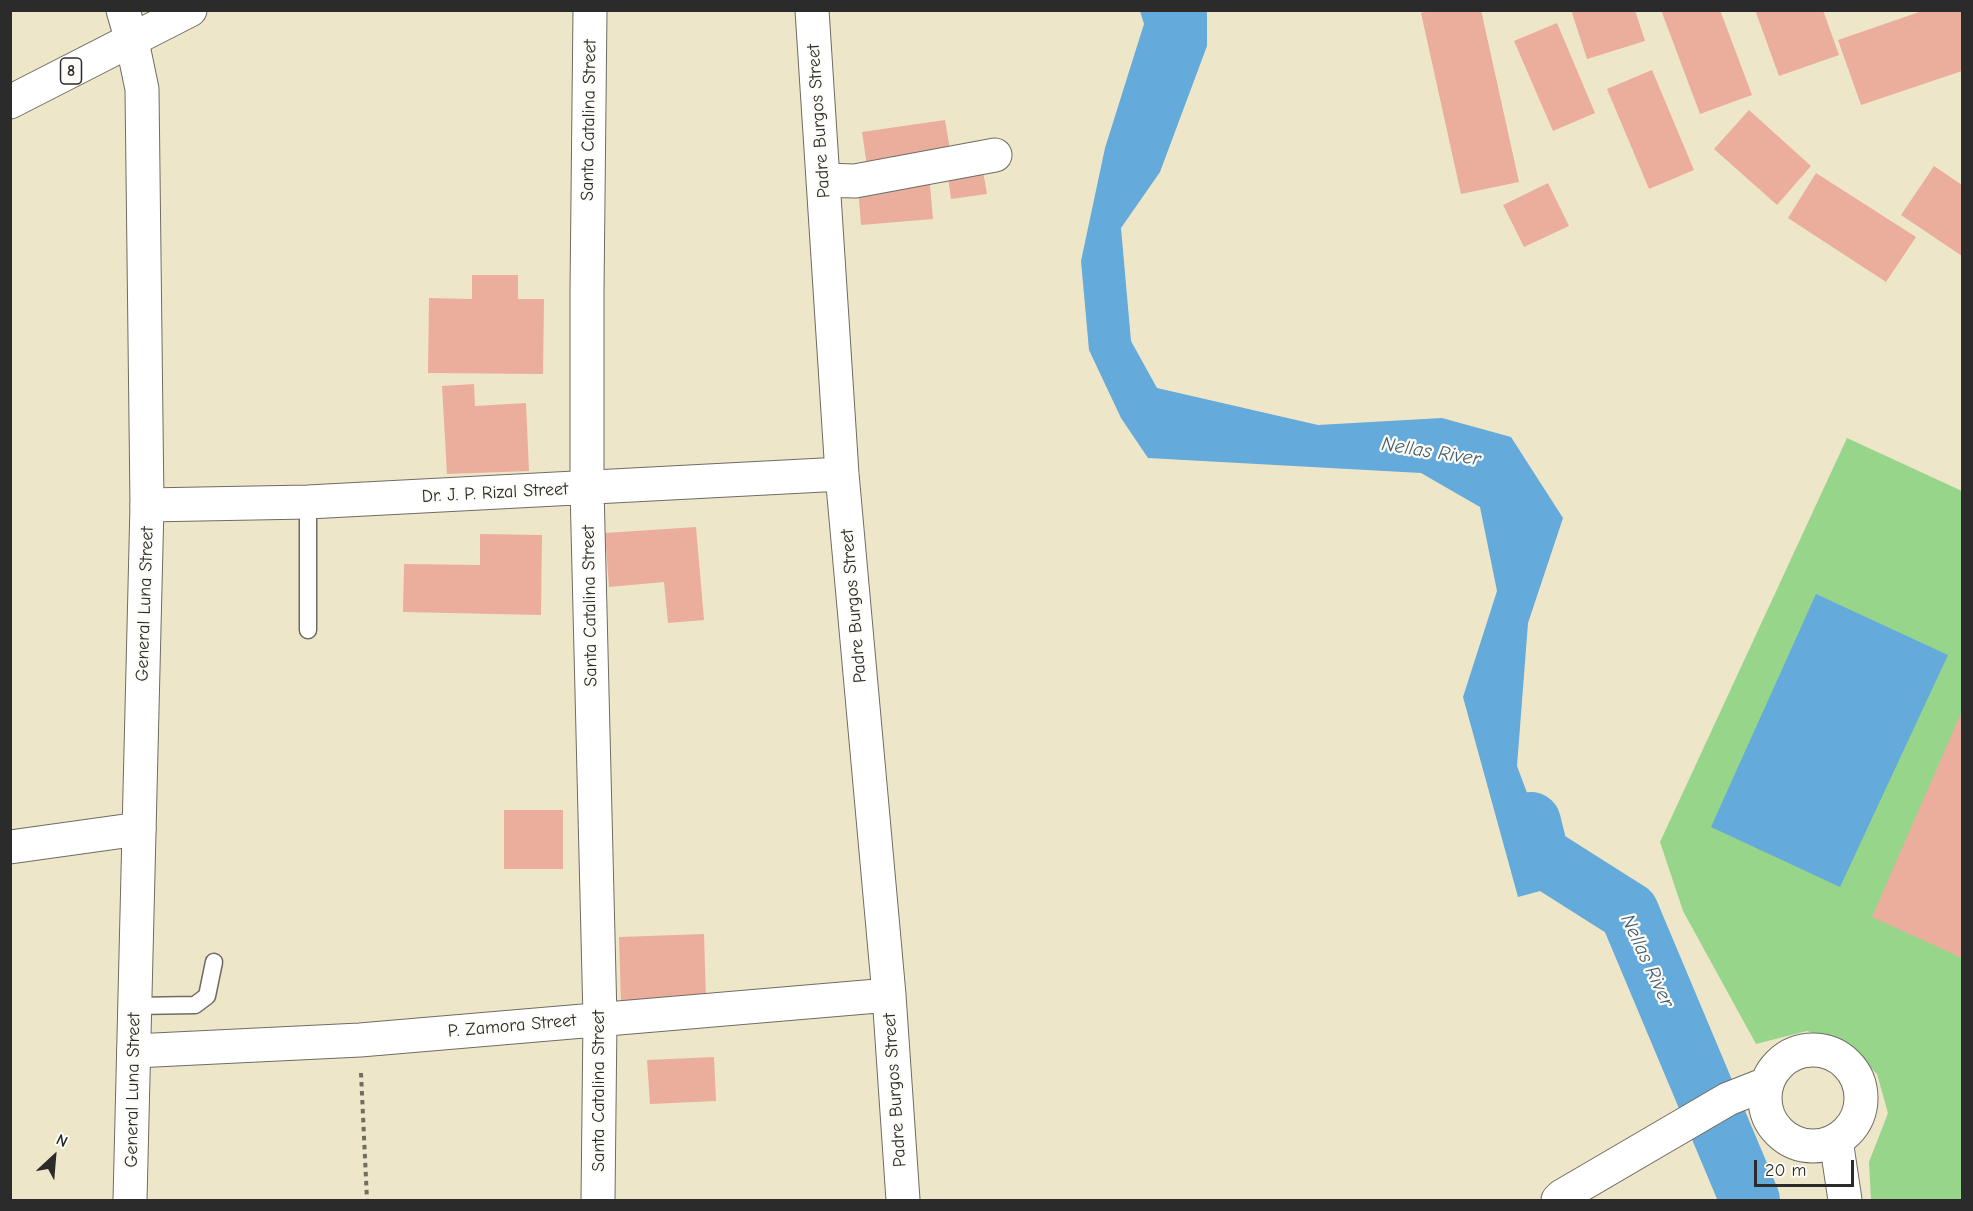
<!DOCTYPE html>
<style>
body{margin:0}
#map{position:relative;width:1973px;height:1211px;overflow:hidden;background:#eee6c9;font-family:"Comic Neue",sans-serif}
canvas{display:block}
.frame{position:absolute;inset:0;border:12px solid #2b2b2b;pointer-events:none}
.north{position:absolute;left:24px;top:1127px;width:60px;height:60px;-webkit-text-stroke:4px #fdfcf7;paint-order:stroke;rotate:26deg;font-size:16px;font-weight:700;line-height:24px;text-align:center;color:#2b2b2b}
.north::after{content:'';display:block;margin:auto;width:21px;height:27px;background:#2b2b2b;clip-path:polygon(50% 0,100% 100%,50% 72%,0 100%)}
.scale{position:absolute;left:1754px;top:1160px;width:100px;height:27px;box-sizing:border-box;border:3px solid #2b2b2b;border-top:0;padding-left:8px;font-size:18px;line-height:21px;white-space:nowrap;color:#2b2b2b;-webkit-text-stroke:4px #fdfcf7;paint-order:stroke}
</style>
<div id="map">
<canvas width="1973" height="1211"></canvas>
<div class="frame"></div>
<div class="north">N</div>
<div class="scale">20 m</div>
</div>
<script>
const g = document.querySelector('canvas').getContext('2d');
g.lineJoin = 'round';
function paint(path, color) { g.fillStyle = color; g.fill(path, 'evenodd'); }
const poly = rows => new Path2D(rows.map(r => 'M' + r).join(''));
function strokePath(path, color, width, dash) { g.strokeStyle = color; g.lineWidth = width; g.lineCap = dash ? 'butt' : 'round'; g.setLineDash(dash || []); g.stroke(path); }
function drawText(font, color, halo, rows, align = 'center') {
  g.font = font + ' "Comic Neue",sans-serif'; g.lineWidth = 4.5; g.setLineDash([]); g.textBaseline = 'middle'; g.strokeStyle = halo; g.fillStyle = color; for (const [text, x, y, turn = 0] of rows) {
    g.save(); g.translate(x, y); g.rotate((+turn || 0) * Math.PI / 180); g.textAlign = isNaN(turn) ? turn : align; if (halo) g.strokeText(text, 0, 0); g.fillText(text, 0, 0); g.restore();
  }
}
const green = poly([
 [1847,438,1962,491,1962,1200,1871,1200,1869,1162,1888,1113,1877,1074,1848,1046,1807,1031,1756,1044,1683,911,1660,842]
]);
const water = poly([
 [1140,11,1207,11,1207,46,1160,172,1121,228,1131,341,1157,388,1318,425,1442,418,1511,437,1563,518,1528,623,1517,766,1544,838,1607,873,1518,897,1463,697,1497,591,1480,507,1421,473,1148,458,1121,418,1089,350,1081,261,1105,148,1144,24],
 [1816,594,1948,655,1840,887,1711,827]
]);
const river = poly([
 [1531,822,1539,855,1629,912,1750,1200]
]);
const building = poly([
 [1432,10,1481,10,1519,182,1461,194,1421,13],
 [1571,10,1635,10,1645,41,1587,59],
 [1661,10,1720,10,1752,95,1700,114],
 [1755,10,1823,10,1839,55,1779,76],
 [1925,10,1962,10,1962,71,1861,105,1838,40],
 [1557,23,1595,113,1553,131,1514,41],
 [1652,70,1694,170,1649,189,1607,89],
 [1749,110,1811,166,1777,205,1714,149],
 [945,120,952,161,868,173,862,132],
 [982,165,987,194,951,199,947,170],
 [1934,166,1962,185,1962,256,1901,215],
 [1816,173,1916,237,1886,282,1788,218],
 [929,174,933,219,861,225,858,187],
 [1548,183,1569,226,1524,247,1503,205],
 [472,275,518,275,518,299,544,299,543,374,428,373,429,298,472,299],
 [474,384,475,406,526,403,529,471,447,474,442,386],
 [696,527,704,620,668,623,664,582,609,587,605,533],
 [480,534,542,535,541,615,403,612,404,564,480,565],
 [1962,711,1962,958,1872,917],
 [504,810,563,810,563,869,504,869],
 [704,934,706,1000,621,1002,619,937],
 [714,1057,716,1101,650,1104,647,1060]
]);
const path = poly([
 [361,1073,367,1200]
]);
const service = poly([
 [308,502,308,630],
 [135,1006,195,1005,207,996,214,962]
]);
const minor = poly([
 [123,10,132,41],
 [590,10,587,291,587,488,600,1018,598,1200],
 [812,10,842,474,889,995,903,1200],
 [823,180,855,181,995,155],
 [147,505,308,502,842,474],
 [10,847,139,829],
 '1765 1098a48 48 0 1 1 96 0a48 48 0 1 1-96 0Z',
 [134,1051,360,1040,889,995],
 [1836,1140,1845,1200],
 [1558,1200,1562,1196,1728,1099,1766,1084]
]);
const tertiary = poly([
 [130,1200,147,505,142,89,132,41]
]);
const trunk = poly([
 [10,102,190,10]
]);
const shields = [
 [71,71,21]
];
const shieldNames = [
 ["8",71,71]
];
const streetNames = [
 ["Santa Catalina Street",589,120,-89],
 ["Padre Burgos Street",819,121,-94],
 ["Dr. J. P. Rizal Street",495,493,-3],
 ["General Luna Street",145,604,-88],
 ["Santa Catalina Street",590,606,-91],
 ["Padre Burgos Street",854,606,-95],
 ["P. Zamora Street",512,1026,-5],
 ["General Luna Street",133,1090,-89],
 ["Padre Burgos Street",895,1090,-94],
 ["Santa Catalina Street",599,1091,-90]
];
const waterNames = [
 ["Nellas River",1431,452,9],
 ["Nellas River",1647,961,65]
];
paint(green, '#97d58b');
paint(water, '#64aada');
strokePath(river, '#64aada', 60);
paint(building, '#ebae9d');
strokePath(service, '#6f6c62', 19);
strokePath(minor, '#6f6c62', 35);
strokePath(tertiary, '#6f6c62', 35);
strokePath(trunk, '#6f6c62', 35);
strokePath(path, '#6f6c62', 4, [4.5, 4.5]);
strokePath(service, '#fff', 16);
strokePath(minor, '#fff', 33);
strokePath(tertiary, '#fff', 33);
strokePath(trunk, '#fff', 33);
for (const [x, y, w] of shields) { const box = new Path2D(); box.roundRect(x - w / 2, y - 13, w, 26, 4.5); g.fillStyle = '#fdfcf7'; g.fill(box); strokePath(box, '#2b2b2b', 1.5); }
drawText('bold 16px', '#2b2b2b', null, shieldNames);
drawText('18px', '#2b2b2b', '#fdfcf7', streetNames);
drawText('italic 20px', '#425e71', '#fdfcf7', waterNames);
</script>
